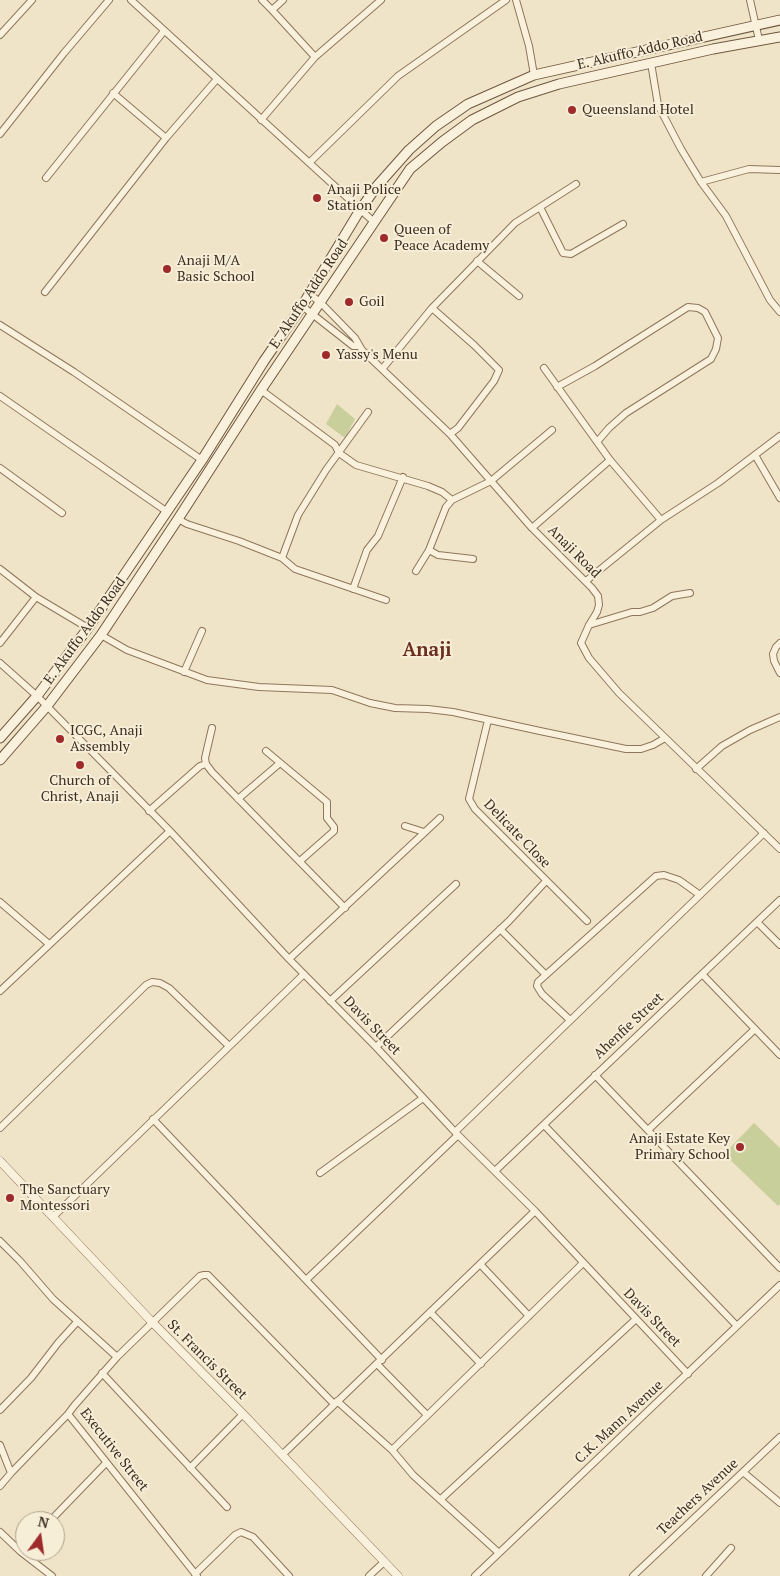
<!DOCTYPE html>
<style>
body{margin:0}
#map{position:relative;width:780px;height:1576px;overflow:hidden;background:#f0e4c8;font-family:"PT Serif",serif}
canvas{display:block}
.north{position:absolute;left:15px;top:1511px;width:50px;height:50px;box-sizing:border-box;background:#f7eed8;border:1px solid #ada18e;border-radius:50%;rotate:14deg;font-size:14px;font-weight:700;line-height:20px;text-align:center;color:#3d2e20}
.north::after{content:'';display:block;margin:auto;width:18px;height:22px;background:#9e2a2b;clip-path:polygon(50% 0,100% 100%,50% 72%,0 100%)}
</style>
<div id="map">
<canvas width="780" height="1576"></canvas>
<div class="north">N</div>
</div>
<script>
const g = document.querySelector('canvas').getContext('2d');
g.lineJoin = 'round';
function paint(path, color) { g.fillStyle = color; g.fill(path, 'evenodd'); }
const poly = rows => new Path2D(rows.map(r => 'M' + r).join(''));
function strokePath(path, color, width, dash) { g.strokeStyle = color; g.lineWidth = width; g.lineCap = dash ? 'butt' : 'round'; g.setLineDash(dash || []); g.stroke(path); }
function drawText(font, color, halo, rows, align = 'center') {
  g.font = font + ' "PT Serif",serif'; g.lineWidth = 4; g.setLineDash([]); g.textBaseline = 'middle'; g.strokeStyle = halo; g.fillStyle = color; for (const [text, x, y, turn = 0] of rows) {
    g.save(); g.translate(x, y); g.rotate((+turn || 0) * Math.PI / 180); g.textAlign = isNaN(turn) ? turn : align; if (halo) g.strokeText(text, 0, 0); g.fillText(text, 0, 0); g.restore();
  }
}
const green = poly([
 [337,404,355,419,345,438,326,424],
 [754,1123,780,1148,780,1204,778,1206,724,1154]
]);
const minor = poly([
 [131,0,374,222],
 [262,0,272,10],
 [283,0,272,10,315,57],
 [516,0,529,46,534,75],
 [750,0,759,40],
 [0,35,32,0],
 [651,63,658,105,681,149,701,182,726,216,770,300,780,312],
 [113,93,166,138],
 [261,120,315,57,381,0],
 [0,134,64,53,109,0],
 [310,162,398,76,506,0],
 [46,178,164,31],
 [701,182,749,169,780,170],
 [540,207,563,253,571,254,623,224],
 [477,261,519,296],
 [45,292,166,138,217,79],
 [309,294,320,302,355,338,362,350,450,434,532,528,592,588,598,596,599,605,597,612,589,625,581,643,589,658,619,693,780,849],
 [302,306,353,346,359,346],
 [432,308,474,345,499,370,494,381,458,428,450,434],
 [0,325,74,372,202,460],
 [383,368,432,308,515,223,576,184],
 [544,368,610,460,661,520],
 [557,387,595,366,688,307,698,308,705,312,718,338,716,349,711,359,626,413,609,428,597,442],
 [261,390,335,445,339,453,356,465,428,486,442,492,452,500],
 [0,396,166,511],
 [755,455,780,498],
 [0,468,62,513],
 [178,519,187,524,239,541,282,558,295,569,386,600],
 [532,528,610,460],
 [429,550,438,555,473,559],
 [282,558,298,515,326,470,368,412],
 [0,569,36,597,88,628],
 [416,571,429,550,446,507,452,500,491,481,552,430],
 [586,581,661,520,718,483,780,436],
 [353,589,367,550,378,536,403,477],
 [589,625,632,612,640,612,653,608,672,596,690,593],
 [101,635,127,650,207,680,259,687,332,690,370,703,395,708,428,709,453,712,540,731,626,749,641,749,653,745,665,738],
 [0,643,36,597],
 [780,643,776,647,773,654,774,661,780,673],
 [0,663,37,696,170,831,289,959,376,1047,455,1132,535,1211,688,1374],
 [184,672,202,631],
 [488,720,469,799,475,809,587,921],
 [212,728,205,758,206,764,212,772,345,908],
 [266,751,327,802,327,818,334,827,334,831,300,861],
 [696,769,722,746,750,730,780,717],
 [238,799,280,763],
 [149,811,200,766,206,764],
 [405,826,424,832],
 [0,902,49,944],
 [757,922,780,945],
 [500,929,546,975],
 [289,959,440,818],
 [702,974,780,1055],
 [0,991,170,831],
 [330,1001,456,884],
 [570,1020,542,994,537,986,538,982,656,876,664,875,679,880,700,895],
 [376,1047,509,921,546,881],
 [595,1075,780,1268],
 [153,1119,382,1360],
 [544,1125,737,1326],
 [0,1128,146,985,152,982,160,983,169,988,229,1046],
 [648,1130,755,1029],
 [455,1132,764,833],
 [495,1171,780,900],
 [320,1173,423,1098],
 [53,1217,304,974],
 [0,1241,20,1261,53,1299,117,1357],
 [480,1264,529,1316],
 [306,1280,458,1135],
 [430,1312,481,1364],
 [377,1364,427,1415],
 [102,1373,227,1507],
 [337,1401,392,1450,413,1475,499,1553],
 [0,1410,31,1378,58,1343,77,1322],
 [0,1445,11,1473,0,1486],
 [392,1450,583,1263],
 [282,1455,535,1211],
 [190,1468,243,1414],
 [743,1472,780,1503],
 [11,1473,68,1414],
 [441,1499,636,1319],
 [50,1521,106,1463],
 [0,1532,21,1552,52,1576],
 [195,1574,235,1535,241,1532,253,1537,289,1576],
 [197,1576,68,1414,74,1406,117,1357,200,1276,204,1275,208,1275,334,1404],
 [369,1576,384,1562],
 [475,1576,780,1285],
 [633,1576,780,1437],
 [706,1576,731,1548]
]);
const tertiary = poly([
 [0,1161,153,1323,243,1414,398,1576]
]);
const secondary = poly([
 [0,738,37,696,88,628,202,460,264,361,302,306,360,210,377,186,409,150,436,126,468,104,534,75,780,20],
 [0,760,47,706,101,635,178,519,261,390,410,169,442,142,472,120,518,97,559,84,713,49,780,37]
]);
const markers = [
 [572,110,5,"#9e2a2b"],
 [317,198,5,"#9e2a2b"],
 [384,238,5,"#9e2a2b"],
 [167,269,5,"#9e2a2b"],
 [349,302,5,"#9e2a2b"],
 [326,355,5,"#9e2a2b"],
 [60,739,5,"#9e2a2b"],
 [80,765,5,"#9e2a2b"],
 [740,1147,5,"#9e2a2b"],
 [10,1198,5,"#9e2a2b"]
];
const streetNames = [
 ["E. Akuffo Addo Road",640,51,-13],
 ["E. Akuffo Addo Road",309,294,-56],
 ["Anaji Road",574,552,45],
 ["E. Akuffo Addo Road",85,631,-54],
 ["Delicate Close",517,834,46],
 ["Davis Street",372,1026,46],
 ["Ahenfie Street",629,1026,-43],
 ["Davis Street",652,1318,46],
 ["St. Francis Street",207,1360,45],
 ["C.K. Mann Avenue",619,1422,-43],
 ["Executive Street",114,1450,52],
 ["Teachers Avenue",698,1497,-43]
];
const poiNames = [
 ["Queensland Hotel",582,110],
 ["Anaji Police",327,190],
 ["Station",327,206],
 ["Queen of",394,230],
 ["Peace Academy",394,246],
 ["Anaji M/A",177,261],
 ["Basic School",177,277],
 ["Goil",359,302],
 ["Yassy's Menu",336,355],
 ["ICGC, Anaji",70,731],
 ["Assembly",70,747],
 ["Church of",80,781,"center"],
 ["Christ, Anaji",80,797,"center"],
 ["Anaji Estate Key",730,1139,"right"],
 ["Primary School",730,1155,"right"],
 ["The Sanctuary",20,1190],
 ["Montessori",20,1206]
];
const districtNames = [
 ["Anaji",427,651]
];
paint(green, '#c9cf9b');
strokePath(minor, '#8d765c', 8);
strokePath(tertiary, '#8d765c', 9);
strokePath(secondary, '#6f573f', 11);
strokePath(minor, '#faf1dc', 6);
strokePath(tertiary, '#faf1dc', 8);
strokePath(secondary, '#faf1dc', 9);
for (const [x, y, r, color] of markers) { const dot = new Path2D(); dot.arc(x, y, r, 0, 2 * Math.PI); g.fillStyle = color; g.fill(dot); strokePath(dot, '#f7eed8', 2); }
drawText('14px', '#3d2e20', '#f7eed8', streetNames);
drawText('14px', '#3d2e20', '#f7eed8', poiNames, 'left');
drawText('bold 19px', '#6b2e1e', '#f7eed8', districtNames);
</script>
